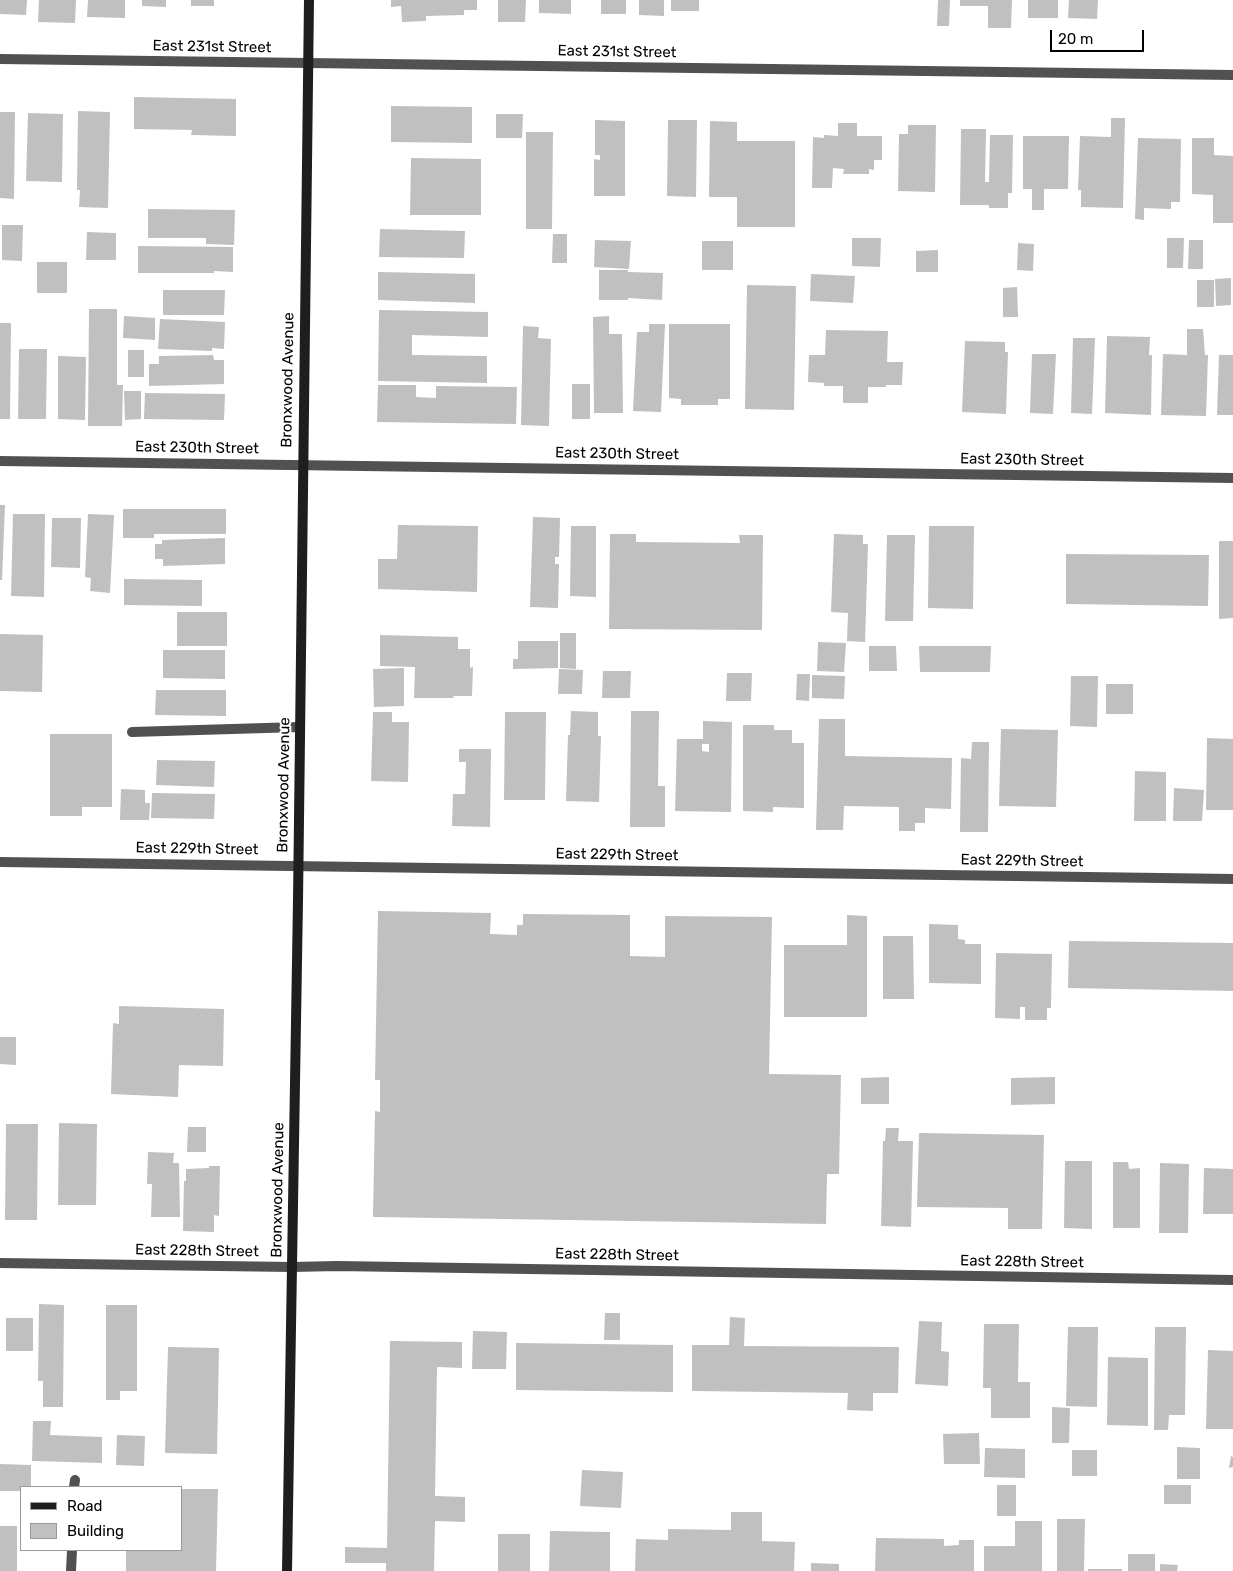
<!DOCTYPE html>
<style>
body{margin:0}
#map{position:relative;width:1233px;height:1571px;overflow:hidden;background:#fff;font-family:Rubik,sans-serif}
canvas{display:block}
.legend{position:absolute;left:20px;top:1486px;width:162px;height:65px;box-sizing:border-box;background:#fff;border:1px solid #999;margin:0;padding:6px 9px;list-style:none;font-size:15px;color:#000}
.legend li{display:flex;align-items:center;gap:10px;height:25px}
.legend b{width:25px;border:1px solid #999}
.scale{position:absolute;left:1050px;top:30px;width:94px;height:22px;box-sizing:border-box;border:2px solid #000;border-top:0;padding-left:6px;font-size:15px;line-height:18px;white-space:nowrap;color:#000;-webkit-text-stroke:4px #fff;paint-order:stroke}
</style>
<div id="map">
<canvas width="1233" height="1571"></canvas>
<ul class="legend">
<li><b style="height:6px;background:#1e1e1e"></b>Road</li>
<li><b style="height:14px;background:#c0c0c0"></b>Building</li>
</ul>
<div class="scale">20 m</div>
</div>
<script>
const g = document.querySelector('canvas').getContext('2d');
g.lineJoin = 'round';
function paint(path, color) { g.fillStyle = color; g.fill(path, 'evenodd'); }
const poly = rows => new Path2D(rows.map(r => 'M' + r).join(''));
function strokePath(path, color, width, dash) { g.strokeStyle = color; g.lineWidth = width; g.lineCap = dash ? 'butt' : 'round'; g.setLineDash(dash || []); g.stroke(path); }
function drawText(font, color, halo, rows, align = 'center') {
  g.font = font + ' Rubik,sans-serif'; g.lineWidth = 4; g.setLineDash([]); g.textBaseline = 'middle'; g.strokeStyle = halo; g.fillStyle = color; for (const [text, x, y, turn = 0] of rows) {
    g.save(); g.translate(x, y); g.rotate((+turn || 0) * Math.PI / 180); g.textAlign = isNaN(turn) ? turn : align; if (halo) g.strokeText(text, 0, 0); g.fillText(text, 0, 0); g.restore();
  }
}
const building = poly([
 [0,0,27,0,26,15,0,14],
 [39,0,76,0,75,23,38,22],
 [88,0,125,0,125,18,87,17],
 [142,0,166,0,166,7,142,6],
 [191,0,214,0,214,6,191,6],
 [391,0,477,0,477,10,464,10,464,15,426,16,426,21,402,22,401,6,391,7],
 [498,0,526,0,525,22,498,22],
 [539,0,571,0,571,14,539,13],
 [601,0,626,0,626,14,601,14],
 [639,0,664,0,664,16,639,15],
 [671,0,699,0,699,11,671,11],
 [938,0,950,0,949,26,937,26],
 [960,0,1012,0,1011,28,988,28,988,6,960,6],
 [1028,0,1058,0,1058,18,1028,18],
 [1069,0,1098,0,1097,19,1068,18],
 [134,97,236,99,236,136,191,135,192,130,134,129],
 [391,106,472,107,472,143,391,142],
 [78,111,110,112,108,208,79,207,80,190,77,190],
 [0,112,15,112,14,199,0,198],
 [28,113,63,114,62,182,26,181],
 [496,114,523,114,522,138,496,138],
 [1111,118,1125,118,1123,208,1081,207,1081,190,1078,190,1080,136,1111,137],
 [595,120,625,121,625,196,594,196,594,159,600,160,600,155,595,155],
 [668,120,697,120,696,197,667,196],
 [710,121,737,122,737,141,795,141,795,227,737,227,737,197,709,197],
 [838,123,857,123,857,136,882,136,882,160,874,160,874,170,869,169,869,174,843,174,844,169,833,168,832,188,812,188,813,137,824,138,824,135,838,136],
 [908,125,936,125,935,192,898,191,899,134,908,134],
 [961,129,986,129,985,182,989,182,990,135,1013,135,1012,193,1008,193,1008,208,989,208,989,205,960,205],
 [526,132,553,132,552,229,526,229],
 [1023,136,1069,136,1068,189,1044,189,1044,210,1032,210,1032,189,1023,189],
 [1138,138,1181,139,1180,202,1171,202,1171,209,1144,208,1144,220,1135,219],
 [1192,138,1214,138,1214,155,1233,156,1233,223,1213,223,1213,195,1192,194],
 [411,158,481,159,481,215,410,215],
 [148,209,235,210,234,245,206,244,206,238,148,238],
 [2,225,23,225,22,261,2,260],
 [380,229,465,231,464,258,379,257],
 [87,232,116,233,116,260,86,260],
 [553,234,567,234,567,263,552,263],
 [852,238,881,238,880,267,852,266],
 [1167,238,1184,238,1183,268,1167,268],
 [595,240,631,241,629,269,594,267],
 [1189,240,1203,240,1203,269,1188,269],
 [702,241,733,241,733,270,702,270],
 [1018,243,1034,244,1033,271,1017,270],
 [138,246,233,247,233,272,214,271,214,273,138,273],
 [938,250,938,272,916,272,916,251],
 [37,262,67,262,67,293,37,293],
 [599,270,628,270,628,272,663,273,662,300,628,298,628,300,599,300],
 [378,272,475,274,475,303,378,300],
 [811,274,855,276,853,303,810,301],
 [1231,278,1231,305,1216,306,1215,279],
 [1197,280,1214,280,1214,307,1197,307],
 [747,285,796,286,794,410,745,409],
 [1017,287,1018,317,1003,317,1003,288],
 [163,290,225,290,224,315,163,315],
 [89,309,117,309,117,385,123,385,122,426,88,426],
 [379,310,488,312,488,337,412,335,412,355,487,356,487,383,378,381],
 [124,316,155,318,155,340,123,338],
 [609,316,609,334,622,334,623,413,594,413,593,317],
 [160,319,225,322,224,349,212,348,212,351,158,349],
 [0,323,11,323,10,419,0,419],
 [649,324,665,324,661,412,633,411,637,332,649,332],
 [669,324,730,324,730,399,718,399,718,405,681,405,681,399,669,398],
 [523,326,539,327,538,338,551,339,549,426,521,425],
 [1187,329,1203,329,1205,355,1208,355,1206,416,1161,415,1163,354,1187,355],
 [826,330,888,331,887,362,903,362,902,385,886,385,886,387,868,387,868,403,843,403,843,386,824,386,824,383,808,382,809,355,825,355],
 [1107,336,1150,337,1149,355,1152,355,1151,415,1105,413],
 [1073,338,1095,338,1092,414,1071,413],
 [965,341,1005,342,1005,352,1008,352,1006,414,962,412],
 [19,349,47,349,46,419,18,419],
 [128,350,144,350,144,377,128,377],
 [1032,354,1056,354,1053,414,1030,413],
 [213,355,214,360,224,360,224,384,149,386,149,364,159,364,159,356],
 [1219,355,1233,355,1233,415,1217,415],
 [58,356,86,357,85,420,58,419],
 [572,384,590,384,590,419,572,419],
 [378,385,416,385,416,397,436,398,436,386,517,387,516,424,377,422],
 [124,391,141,391,141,419,125,420],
 [145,393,225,394,224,420,144,419],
 [0,505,5,505,2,580,0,580],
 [123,509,226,509,226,534,154,534,154,538,123,538],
 [13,514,45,514,44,597,11,596],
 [88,514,114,515,110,593,90,591,91,578,85,577],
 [533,517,560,518,559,557,555,557,555,564,559,564,558,608,530,607],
 [52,518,81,518,80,568,51,567],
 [398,525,478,526,477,592,378,589,378,559,397,559],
 [571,526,596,526,596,597,570,596],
 [929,526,974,526,973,609,928,608],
 [610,534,636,534,636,542,740,543,739,535,763,535,762,630,609,629],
 [834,534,863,535,863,544,868,544,865,642,847,641,848,613,831,612],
 [887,535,915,535,913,621,885,621],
 [225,538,225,564,163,566,163,559,155,559,155,544,162,544,162,540],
 [1219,541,1233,541,1233,618,1219,619],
 [1066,554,1209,555,1208,606,1066,604],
 [124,579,202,580,202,606,124,605],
 [177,612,227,612,227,646,177,646],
 [560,633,576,633,576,669,560,668],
 [0,634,43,635,42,692,0,691],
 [380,635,458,637,458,649,470,649,470,668,473,667,472,696,453,696,454,698,414,698,415,667,380,666],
 [518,641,558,641,558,668,513,669,513,659,518,659],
 [818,642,846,643,844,672,817,671],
 [869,646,896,646,897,671,869,671],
 [919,646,991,646,990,672,920,672],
 [163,650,225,650,225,679,163,678],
 [404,668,404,706,374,707,373,669],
 [559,669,583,670,582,694,558,694],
 [603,671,631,671,630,698,602,698],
 [727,673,752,673,751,701,726,701],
 [797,674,810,674,809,701,796,700],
 [812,675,845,676,844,699,812,698],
 [1071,676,1098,676,1097,727,1070,726],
 [1106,684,1133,684,1133,714,1106,714],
 [156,690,226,690,226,716,155,715],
 [571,711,598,712,598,736,601,736,599,802,566,801,568,735,570,735],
 [631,711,659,711,658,786,665,786,665,827,630,827],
 [373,712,392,712,392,722,409,722,408,782,371,781],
 [505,712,546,712,545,800,504,800],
 [819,719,845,719,845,756,952,758,951,809,925,808,925,823,915,823,915,831,899,831,899,807,844,806,843,830,816,830],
 [703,721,732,722,731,812,675,811,677,739,703,739],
 [702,744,709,744,709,752,702,751],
 [743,725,774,725,774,730,792,730,792,743,804,743,804,808,773,807,773,812,743,811],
 [1001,729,1058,730,1056,807,999,806],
 [50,734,112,734,112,807,82,807,82,816,50,816],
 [1207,738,1233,739,1233,810,1206,810],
 [972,742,989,742,988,832,960,832,961,758,971,759],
 [459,749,491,749,490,827,452,826,453,794,465,794,466,762,459,762],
 [157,760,215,761,214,787,156,785],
 [1135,771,1166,772,1166,821,1134,821],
 [1174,788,1204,790,1202,821,1173,821],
 [121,789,145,790,145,803,150,803,149,820,120,820],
 [152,793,215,794,214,819,151,818],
 [378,911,491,913,490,934,517,935,517,925,523,925,523,914,630,915,630,956,665,957,665,916,772,917,769,1074,841,1075,839,1174,827,1174,826,1224,373,1217,375,1111,380,1112,380,1080,375,1080],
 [847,915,867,916,867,1017,784,1017,784,945,847,945],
 [929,924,958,925,958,939,965,940,965,944,981,944,981,984,929,983],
 [883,936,913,936,914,999,883,999],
 [1069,941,1233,943,1233,991,1068,988],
 [996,953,1052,954,1051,1008,1047,1008,1047,1020,1025,1020,1025,1007,1020,1007,1020,1019,995,1018],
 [119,1006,224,1009,223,1066,179,1065,178,1097,111,1094,113,1023,119,1024],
 [0,1037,16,1037,16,1065,0,1064],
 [889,1077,889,1104,861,1104,861,1078],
 [1055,1077,1055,1104,1011,1105,1011,1078],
 [59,1123,97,1124,96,1205,58,1205],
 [6,1124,38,1124,37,1220,5,1220],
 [188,1127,206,1127,206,1152,187,1152],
 [886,1128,899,1128,898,1141,913,1141,911,1227,881,1226,883,1141,885,1141],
 [919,1133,1044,1135,1042,1229,1008,1229,1008,1208,917,1207],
 [148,1152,174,1153,173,1163,179,1163,180,1217,151,1217,152,1184,147,1184],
 [1065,1161,1092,1161,1092,1229,1064,1228],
 [1113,1162,1128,1162,1129,1169,1140,1168,1140,1228,1113,1228],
 [1160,1163,1189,1164,1188,1233,1159,1233],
 [209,1166,220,1166,219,1216,214,1215,214,1232,183,1231,184,1181,186,1181,186,1169,209,1168],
 [1204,1168,1233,1169,1233,1214,1203,1214],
 [39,1304,64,1305,63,1407,43,1407,43,1381,38,1381],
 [106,1305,137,1305,137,1391,120,1391,120,1400,106,1400],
 [605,1313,620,1313,620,1340,604,1340],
 [730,1317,745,1318,744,1346,899,1347,898,1393,873,1393,873,1411,847,1410,848,1393,692,1391,692,1345,729,1345],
 [6,1318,33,1318,33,1351,6,1351],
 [919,1321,942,1322,941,1351,949,1352,948,1386,915,1384],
 [984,1324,1019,1324,1018,1382,1030,1382,1030,1418,991,1418,991,1388,983,1388],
 [1068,1327,1098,1327,1097,1407,1066,1406],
 [1155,1327,1186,1327,1185,1415,1169,1415,1168,1430,1154,1430],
 [473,1331,507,1332,506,1369,472,1369],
 [390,1341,462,1342,462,1368,437,1367,435,1496,465,1497,465,1522,435,1521,434,1571,386,1571,386,1563,345,1563,345,1547,387,1548],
 [516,1343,673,1345,673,1392,516,1390],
 [168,1347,219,1348,217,1454,165,1453],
 [1208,1350,1233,1351,1233,1429,1206,1429],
 [1108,1357,1148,1358,1148,1426,1107,1425],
 [1052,1407,1070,1408,1069,1443,1052,1443],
 [33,1421,51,1421,50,1435,102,1437,102,1463,32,1461],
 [979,1433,980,1464,944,1464,943,1434],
 [117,1435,145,1436,144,1466,116,1465],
 [1177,1447,1200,1448,1200,1479,1177,1479],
 [985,1448,1025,1449,1025,1478,984,1477],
 [1072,1450,1097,1450,1097,1476,1072,1476],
 [1231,1456,1233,1457,1233,1467,1229,1468],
 [0,1464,31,1465,31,1487,21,1487,21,1491,0,1491],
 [582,1470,623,1472,621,1508,580,1506],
 [997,1485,1016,1485,1016,1516,997,1516],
 [1164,1485,1191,1485,1191,1504,1164,1504],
 [181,1489,218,1489,216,1571,126,1571,126,1550,181,1550],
 [731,1512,762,1512,762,1541,795,1542,794,1571,635,1571,636,1539,668,1540,668,1529,731,1530],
 [1057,1519,1085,1519,1084,1571,1057,1571],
 [1015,1521,1042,1521,1042,1571,984,1571,984,1546,1015,1546],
 [0,1526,17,1526,17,1571,0,1571],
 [550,1531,610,1532,610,1571,549,1571],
 [498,1534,530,1534,530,1571,498,1571],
 [876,1538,944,1539,944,1546,959,1545,959,1540,974,1540,974,1571,875,1571],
 [1128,1554,1155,1554,1155,1571,1128,1571],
 [811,1563,839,1564,839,1571,811,1571],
 [1160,1564,1178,1565,1177,1571,1160,1571],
 [1088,1569,1122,1569,1122,1571,1088,1571]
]);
const lane = poly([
 [132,732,299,727],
 [74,1487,75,1480],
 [71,1571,72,1550]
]);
const street = poly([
 [0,59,1233,75],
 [0,461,1233,478],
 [0,862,1233,879],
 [0,1263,292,1267,337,1266,1233,1280]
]);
const secondary = poly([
 [287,1571,298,900,309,0]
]);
const streetNames = [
 ["East 231st Street",212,47,1],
 ["East 231st Street",617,52,1],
 ["Bronxwood Avenue",288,380,-89],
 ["East 230th Street",197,448,1],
 ["East 230th Street",617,454,1],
 ["East 230th Street",1022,460,1],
 ["Bronxwood Avenue",284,785,-89],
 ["East 229th Street",197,849,1],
 ["East 229th Street",617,855,1],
 ["East 229th Street",1022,861,1],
 ["Bronxwood Avenue",278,1190,-89],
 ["East 228th Street",197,1251,1],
 ["East 228th Street",617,1255,1],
 ["East 228th Street",1022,1262,1]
];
paint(building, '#c0c0c0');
strokePath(lane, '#515151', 10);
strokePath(street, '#515151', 10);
strokePath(secondary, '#1e1e1e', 10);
drawText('15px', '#000', '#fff', streetNames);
</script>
